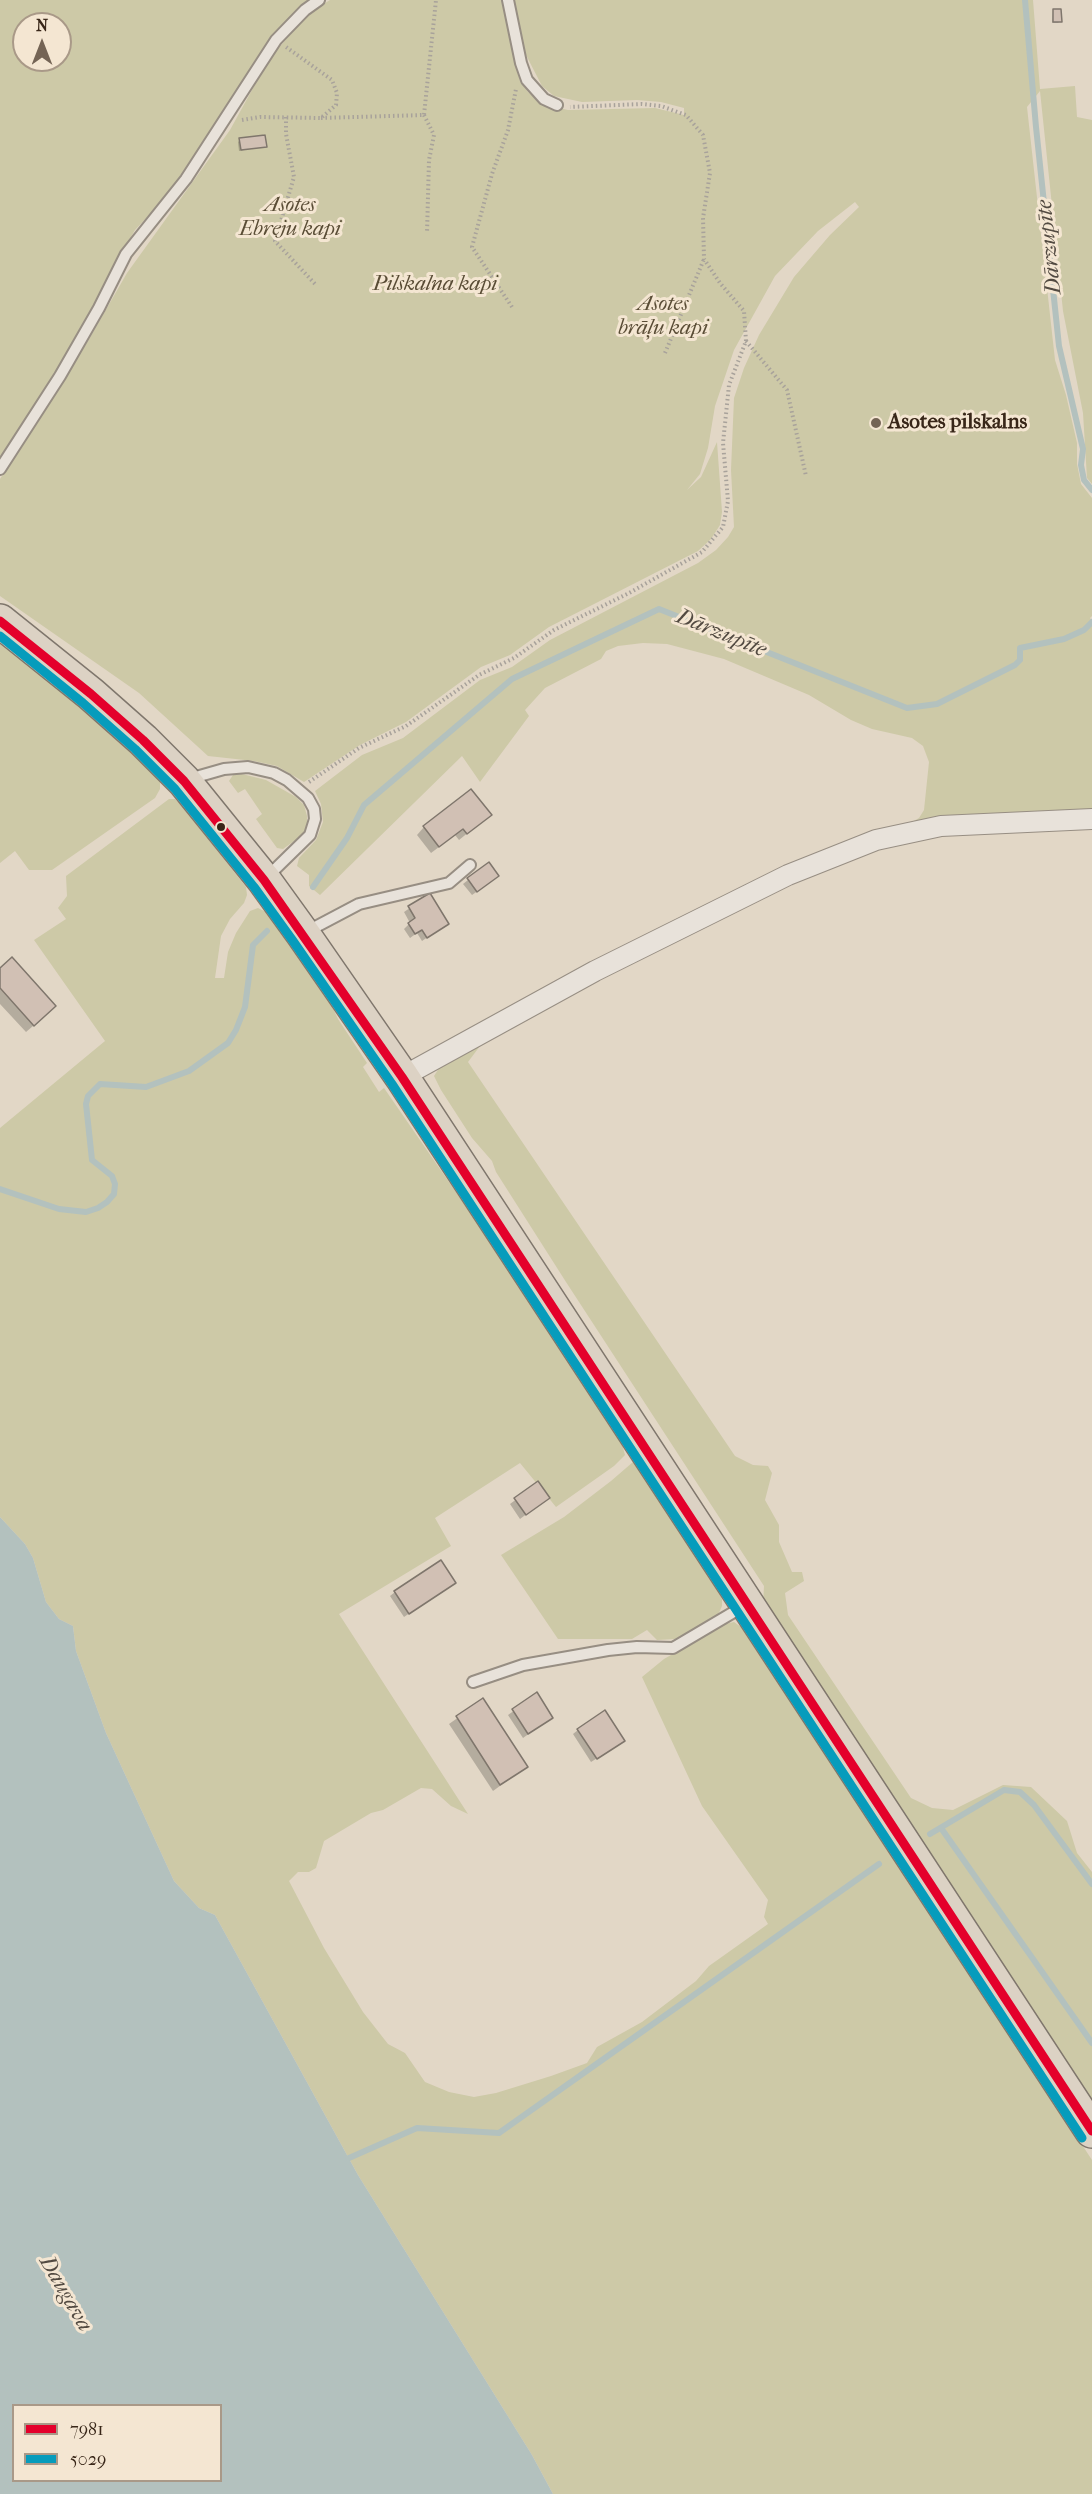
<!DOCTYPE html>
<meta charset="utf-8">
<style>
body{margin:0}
#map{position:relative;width:1092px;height:2494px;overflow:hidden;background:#e2d7c6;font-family:"IM FELL French Canon",serif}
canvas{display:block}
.legend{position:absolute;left:12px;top:2404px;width:210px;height:78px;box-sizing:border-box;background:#f4e6d2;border:2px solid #a99988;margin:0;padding:8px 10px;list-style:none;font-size:18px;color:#382618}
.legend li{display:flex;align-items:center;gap:12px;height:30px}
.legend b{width:30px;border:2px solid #a99988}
.north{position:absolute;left:12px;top:12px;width:60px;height:60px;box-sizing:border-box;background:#f4e6d2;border:2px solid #a99988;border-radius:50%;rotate:0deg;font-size:16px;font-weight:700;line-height:24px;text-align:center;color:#382618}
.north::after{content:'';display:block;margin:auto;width:21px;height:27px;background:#746455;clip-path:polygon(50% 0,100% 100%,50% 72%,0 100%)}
</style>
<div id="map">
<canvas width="1092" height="2494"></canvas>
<ul class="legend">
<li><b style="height:8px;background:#e4002b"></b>7981</li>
<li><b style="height:8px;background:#069cbc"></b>5029</li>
</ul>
<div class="north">N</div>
</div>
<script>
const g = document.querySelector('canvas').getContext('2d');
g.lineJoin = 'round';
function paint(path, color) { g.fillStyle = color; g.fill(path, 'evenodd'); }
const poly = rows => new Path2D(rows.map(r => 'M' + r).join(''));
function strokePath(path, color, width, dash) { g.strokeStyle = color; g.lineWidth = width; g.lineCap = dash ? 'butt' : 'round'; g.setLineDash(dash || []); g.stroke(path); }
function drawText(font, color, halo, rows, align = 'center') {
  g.font = font + ' "IM FELL French Canon",serif'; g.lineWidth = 6; g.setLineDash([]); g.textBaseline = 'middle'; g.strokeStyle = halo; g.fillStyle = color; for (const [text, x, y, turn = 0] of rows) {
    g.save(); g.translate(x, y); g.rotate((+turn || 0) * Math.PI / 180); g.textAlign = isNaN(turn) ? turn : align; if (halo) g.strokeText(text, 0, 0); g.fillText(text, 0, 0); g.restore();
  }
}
const green = poly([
 [0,0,311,0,304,4,276,33,178,184,135,230,102,288,68,355,0,460],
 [24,24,60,24,60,60,24,60],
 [330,0,503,0,520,81,528,92,538,100,554,107,568,110,655,108,684,115,684,108,661,102,637,100,582,102,554,96,542,86,526,55,513,0,1033,0,1040,89,1075,86,1077,117,1092,120,1092,484,1087,478,1083,413,1063,311,1040,91,1027,107,1055,360,1066,395,1077,443,1077,464,1081,484,1092,498,1092,616,1090,618,1092,621,1092,814,910,823,919,818,924,810,929,762,923,746,912,738,872,729,851,720,809,695,724,659,667,644,643,643,618,646,606,651,601,659,545,688,525,710,529,716,480,782,462,756,320,895,309,886,309,875,297,866,299,858,316,840,323,822,321,804,315,791,362,755,403,738,480,680,512,667,550,640,698,563,716,550,728,537,734,527,731,470,734,398,744,368,759,335,794,277,830,235,859,207,855,202,818,231,775,276,734,350,715,406,708,448,700,474,687,490,701,477,717,442,722,512,720,525,711,539,698,551,549,627,510,655,481,667,406,722,360,745,304,782,277,766,254,761,208,756,139,693,0,596,0,479,88,341,127,273,230,130,269,59,309,13],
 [0,640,114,735,160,781,160,789,155,798,52,870,29,870,15,851,0,863],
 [238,773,266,780,296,797,304,805,307,816,307,826,304,834,283,849,277,848,256,819,262,814,245,789,238,793,229,781,233,775],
 [169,799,175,799,182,806,246,887,247,895,244,903,230,919,221,936,215,978,224,978,228,952,236,933,250,911,258,908,266,912,330,1002,338,1019,367,1063,363,1067,379,1092,384,1088,516,1279,622,1444,625,1455,614,1466,556,1507,520,1463,435,1518,451,1546,339,1614,468,1814,451,1806,432,1789,421,1788,383,1810,371,1813,324,1841,316,1868,309,1872,298,1872,289,1881,324,1948,363,2012,388,2044,405,2053,425,2082,449,2092,474,2097,496,2093,551,2076,587,2063,597,2047,642,2022,696,1981,709,1966,768,1924,764,1917,768,1900,702,1806,642,1677,664,1659,725,1624,734,1622,741,1627,1092,2160,1092,2494,553,2494,532,2455,358,2175,215,1915,199,1908,174,1881,106,1733,76,1651,73,1626,59,1619,46,1602,33,1558,25,1544,0,1517,0,1128,105,1041,34,940,66,919,58,908,67,896,66,876],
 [480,1046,468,1062,735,1456,753,1465,768,1466,772,1473,765,1500,779,1525,779,1542,792,1572,802,1572,804,1581,785,1593,788,1615,911,1798,932,1808,953,1810,1003,1785,1031,1787,1067,1821,1077,1853,1092,1872,1092,2101,763,1605,764,1586,566,1282,496,1172,492,1161,472,1138,441,1090,434,1076,441,1065],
 [633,1462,637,1465,712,1580,722,1599,722,1606,718,1615,711,1620,675,1639,657,1640,647,1630,632,1639,558,1639,501,1555,564,1517,611,1481]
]);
const water = poly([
 [0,1517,25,1544,33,1558,46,1602,59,1619,73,1626,76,1651,106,1733,174,1881,199,1908,215,1915,358,2175,532,2455,553,2494,0,2494],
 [14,2406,220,2406,220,2480,14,2480]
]);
const shadow = poly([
 [1053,10,1060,21,1058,23,1052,23],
 [240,140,265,146,239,151,238,142],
 [490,815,459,840,455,835,431,853,417,835,424,827],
 [488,864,492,881,472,895,463,884],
 [429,895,447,924,422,941,417,933,410,938,404,929,410,923,404,912],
 [0,970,47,1014,26,1032,0,1004],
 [538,1483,548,1498,520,1519,510,1504],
 [454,1583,404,1617,390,1596,395,1592],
 [536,1695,551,1718,523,1738,508,1715],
 [483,1700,526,1767,493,1791,449,1724],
 [578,1730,618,1745,591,1762,573,1734]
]);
const stream = poly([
 [1025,0,1036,127,1059,346,1083,449,1081,465,1084,480,1092,490],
 [313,887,347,838,364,805,512,679,659,609,907,708,937,704,1015,665,1020,660,1020,648,1064,639,1084,630,1092,622],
 [0,1189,59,1209,86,1212,98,1208,107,1202,114,1194,115,1184,112,1176,92,1160,86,1104,88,1096,100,1084,146,1087,189,1071,228,1043,236,1030,245,1007,253,945,267,931],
 [941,1828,1092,2043],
 [930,1834,1004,1790,1020,1792,1034,1805,1092,1884],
 [349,2158,417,2128,499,2133,879,1864]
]);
const building = poly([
 [1053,9,1061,9,1062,22,1053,22,1053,9],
 [265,135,267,147,241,150,239,138,265,135],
 [471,789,492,815,467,834,463,829,439,847,423,826,471,789],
 [489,862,499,876,477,892,467,878,489,862],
 [430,893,449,924,427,938,422,930,415,934,408,923,415,918,408,906,430,893],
 [12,957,56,1006,34,1026,0,988,0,968,12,957],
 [538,1481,550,1498,526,1515,514,1498,538,1481],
 [441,1560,456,1583,409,1614,394,1591,441,1560],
 [537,1692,553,1718,528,1734,512,1709,537,1692],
 [483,1698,528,1767,500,1785,456,1716,483,1698],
 [605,1710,625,1741,597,1759,577,1729,605,1710]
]);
const path = poly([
 [424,115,434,135,429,160,427,233],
 [286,117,286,134,294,177,275,241,315,284],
 [321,118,424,115,436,0],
 [242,120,260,117,321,118,336,105,337,93,332,80,286,47],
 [512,307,472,247,492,174,508,130,516,89],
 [675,328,687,332],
 [746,341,787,390,806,476],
 [665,353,704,259],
 [309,782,359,748,406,726,479,675,514,658,554,630,629,593,702,552,723,527,728,501,723,443,729,385,746,341,744,311,720,283,704,259,703,218,710,173,703,135,686,115,661,106,642,104,570,107]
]);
const service = poly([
 [508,0,521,63,527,80,544,99,557,105],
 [0,469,60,376,99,308,126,254,186,179,276,40,305,10,319,0],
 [189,779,224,769,248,767,274,773,287,780,308,798,314,809,315,819,310,835,266,878],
 [306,932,359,904,449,883,470,865],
 [473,1682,523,1665,608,1650,637,1647,673,1648,744,1606]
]);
const minor = poly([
 [402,1077,595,971,788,875,876,840,941,826,1092,819]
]);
const trunk = poly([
 [0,621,91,694,143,740,184,781,264,880,303,934,402,1077,1092,2131]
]);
const bus1 = poly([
 [0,621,91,694,143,740,184,781,264,880,402,1077,1092,2131]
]);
const bus2 = poly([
 [0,636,83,703,135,749,175,789,254,887,293,941,392,1084,1082,2138]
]);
const markers = [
 [876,423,6,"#746455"],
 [221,827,5,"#382618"]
];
const parkNames = [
 ["Asotes",290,206],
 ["Ebreju kapi",290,230],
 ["Pilskalna kapi",435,285],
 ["Asotes",663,305],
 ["brāļu kapi",663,329]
];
const poiNames = [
 ["Asotes pilskalns",888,423]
];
const waterNames = [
 ["Dārzupīte",1050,247,-96],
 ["Dārzupīte",721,634,22],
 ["Daugava",65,2294,60]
];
paint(green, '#cdc9a7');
paint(water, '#b3c1be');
paint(shadow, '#0003');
strokePath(stream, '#b3c1be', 6);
paint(building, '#d1c0b4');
strokePath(building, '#7f766c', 1.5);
strokePath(service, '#978e83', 14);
strokePath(minor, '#978e83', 22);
strokePath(trunk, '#7f766c', 36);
strokePath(path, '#a8a29b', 4, [1.5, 3]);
strokePath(service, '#e8e2da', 10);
strokePath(minor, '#e8e2da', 20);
strokePath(trunk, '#dcd2c4', 33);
strokePath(bus1, '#e4002b', 9);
strokePath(bus2, '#069cbc', 9);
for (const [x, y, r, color] of markers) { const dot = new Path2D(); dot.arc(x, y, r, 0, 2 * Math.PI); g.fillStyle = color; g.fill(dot); strokePath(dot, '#f4e6d2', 2); }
drawText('italic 21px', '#594c35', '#f4e6d2', parkNames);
drawText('bold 21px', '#382618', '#f4e6d2', poiNames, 'left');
drawText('italic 22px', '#524a41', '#f4e6d2', waterNames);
</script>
